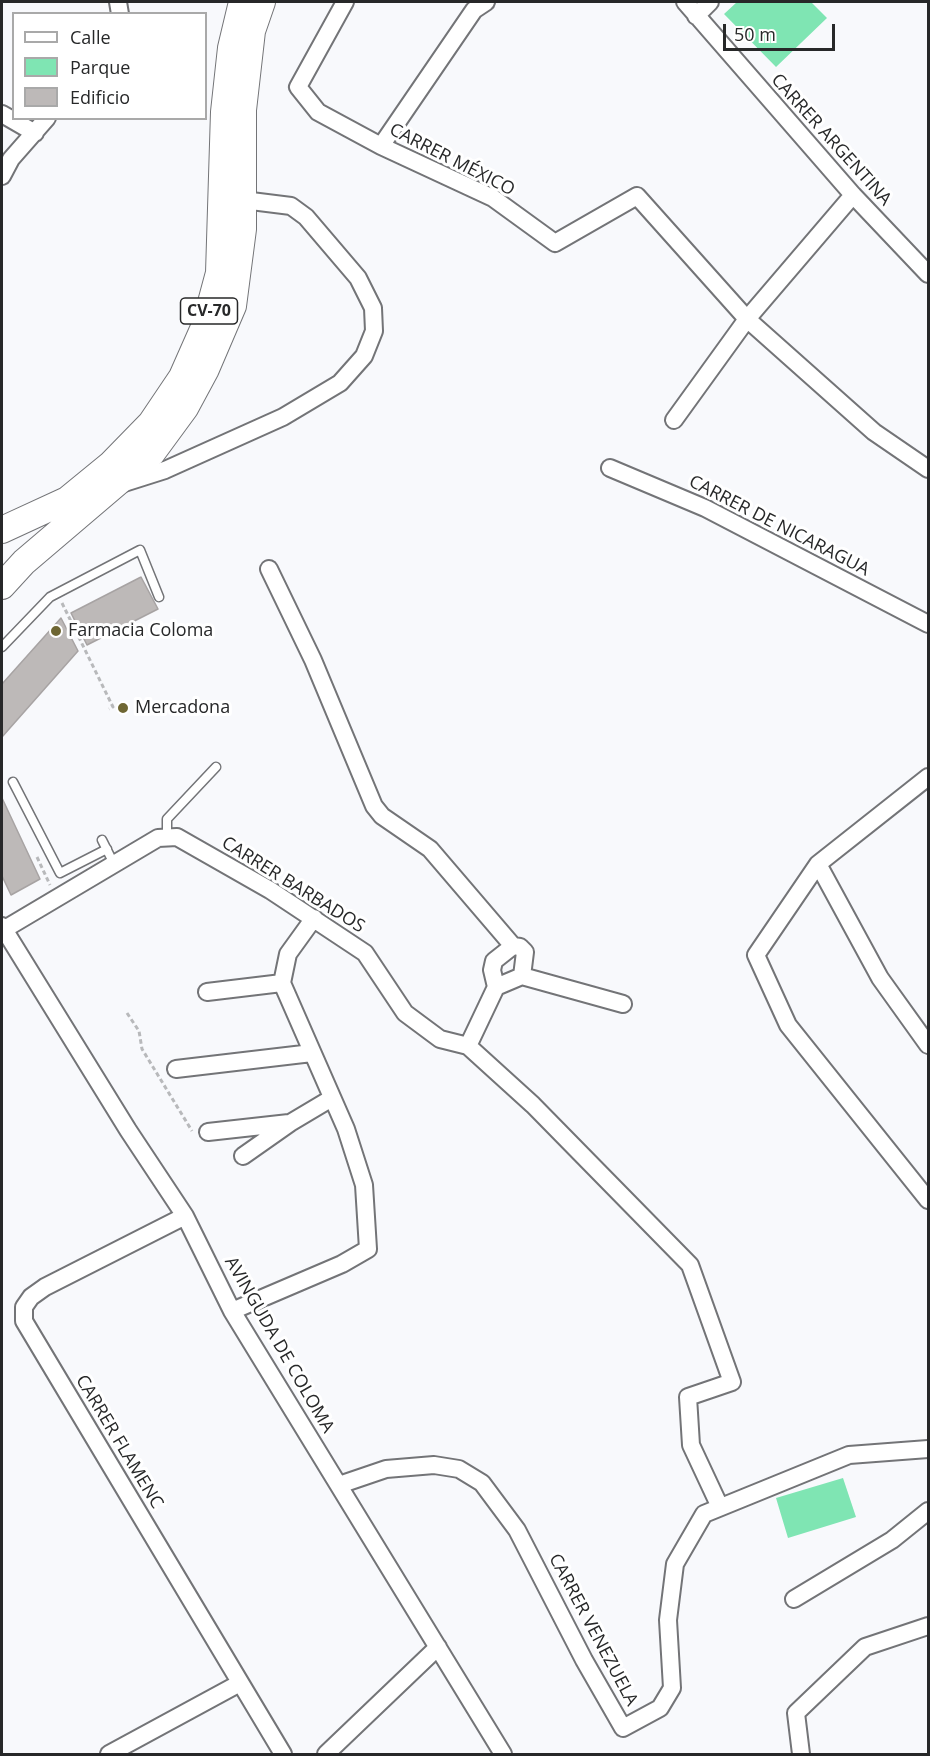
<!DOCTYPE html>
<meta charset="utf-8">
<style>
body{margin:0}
#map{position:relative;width:930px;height:1756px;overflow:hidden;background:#f8f9fc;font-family:"Open Sans",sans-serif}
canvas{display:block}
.frame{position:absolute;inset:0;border:3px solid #272829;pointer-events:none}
.legend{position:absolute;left:12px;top:12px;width:195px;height:108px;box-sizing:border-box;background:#fff;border:2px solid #a9a9a9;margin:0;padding:8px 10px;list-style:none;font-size:18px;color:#272829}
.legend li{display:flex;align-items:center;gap:12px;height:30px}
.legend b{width:30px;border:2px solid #a9a9a9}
.scale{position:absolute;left:723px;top:24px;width:112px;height:27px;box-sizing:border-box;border:3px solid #272829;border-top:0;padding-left:8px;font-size:18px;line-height:21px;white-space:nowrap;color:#272829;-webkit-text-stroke:4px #fff;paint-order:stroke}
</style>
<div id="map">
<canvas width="930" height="1756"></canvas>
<div class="frame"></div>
<ul class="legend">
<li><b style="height:8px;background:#fff"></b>Calle</li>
<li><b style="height:16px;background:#7fe5b3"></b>Parque</li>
<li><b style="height:16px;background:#bdb9b8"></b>Edificio</li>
</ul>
<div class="scale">50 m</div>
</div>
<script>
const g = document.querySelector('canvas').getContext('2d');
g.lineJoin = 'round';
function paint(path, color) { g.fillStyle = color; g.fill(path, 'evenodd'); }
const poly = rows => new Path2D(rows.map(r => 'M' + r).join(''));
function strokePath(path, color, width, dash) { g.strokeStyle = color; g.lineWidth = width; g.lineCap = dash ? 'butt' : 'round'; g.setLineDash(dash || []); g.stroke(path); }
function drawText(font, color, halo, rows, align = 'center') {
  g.font = font + ' "Open Sans",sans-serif'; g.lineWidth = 6; g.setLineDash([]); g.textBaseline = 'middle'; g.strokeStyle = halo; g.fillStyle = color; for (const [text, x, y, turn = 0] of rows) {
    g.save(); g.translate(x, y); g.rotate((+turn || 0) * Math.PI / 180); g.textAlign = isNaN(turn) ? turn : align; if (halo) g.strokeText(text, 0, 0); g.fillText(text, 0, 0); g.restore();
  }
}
const green = poly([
 [737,2,811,2,827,18,776,67,724,14],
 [843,1478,856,1517,788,1538,776,1498]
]);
const building = poly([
 [141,577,158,609,87,645,71,613,141,577],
 [61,618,78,651,2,737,2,684,61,618],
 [2,798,40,879,11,895,2,876,2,798]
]);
const path = poly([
 [62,603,113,707,109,709],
 [37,857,50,885],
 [127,1013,139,1031,142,1049,192,1131]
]);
const lane = poly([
 [2,647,50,597,140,550,159,597],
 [13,782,60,873,107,849],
 [167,837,167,819,216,767],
 [102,840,114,864]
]);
const street = poly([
 [118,2,120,14],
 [345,2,298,87,318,112,381,146,493,198,555,243,637,196,747,319,874,432,928,469],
 [685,2,853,195,928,274],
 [696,16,710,2],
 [2,114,35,133],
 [381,146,474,10,486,2],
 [2,176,11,159,47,118],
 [674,420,747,319,853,195],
 [610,468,705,508,928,624],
 [124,483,165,470,283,417,340,383,364,356,374,331,373,308,358,278,306,217,291,206,243,200],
 [269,569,313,660,374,806,382,816,430,849,513,946,520,947,525,952,522,976,496,987],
 [928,777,818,864,756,955,788,1025,928,1200],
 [818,864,880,978,928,1045],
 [2,926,128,1130,185,1216,232,1311,503,1754],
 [3,930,158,838,177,837,270,890,365,953,405,1013,440,1039,468,1046,496,987,492,970,494,961,513,946],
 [522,976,623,1004],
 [207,992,282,983],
 [468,1046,533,1105,690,1265,732,1382,688,1397,691,1445,720,1507],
 [176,1069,312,1053],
 [208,1132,289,1123],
 [243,1156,290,1123,332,1098],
 [185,1216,45,1287,31,1297,24,1307,24,1321,283,1754],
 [232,1311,342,1264,368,1249,364,1185,346,1129,282,983,288,954,314,918],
 [339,1485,386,1469,434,1465,459,1469,482,1483,517,1530,584,1660,623,1728,660,1708,672,1688,668,1620,675,1564,704,1514,849,1455,928,1449],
 [794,1599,892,1540,928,1511],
 [109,1754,240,1683],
 [326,1754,438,1647],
 [801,1754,796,1713,865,1647,928,1626]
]);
const primary = poly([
 [2,530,67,500,111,464,151,423,182,377,205,325,219,273,224,112,231,48,242,2],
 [2,586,24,562,152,453,185,408,206,369,233,306,243,229,243,110,252,31,262,2]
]);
const markers = [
 [56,631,6,"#6e6633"],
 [123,708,6,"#6e6633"]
];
const shields = [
 [209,311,57]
];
const shieldNames = [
 ["CV-70",209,311]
];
const streetNames = [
 ["CARRER ARGENTINA",831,140,48],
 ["CARRER MÉXICO",452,160,27],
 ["CARRER DE NICARAGUA",779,526,27],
 ["CARRER BARBADOS",293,885,32],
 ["AVINGUDA DE COLOMA",279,1345,60],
 ["CARRER FLAMENC",119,1442,59],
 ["CARRER VENEZUELA",593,1630,62]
];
const poiNames = [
 ["Farmacia Coloma",68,631],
 ["Mercadona",135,708]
];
paint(green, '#7fe5b3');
paint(building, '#bdb9b8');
strokePath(building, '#a7a3a3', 1.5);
strokePath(lane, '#737477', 11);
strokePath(street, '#737477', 20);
strokePath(primary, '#737477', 28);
strokePath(path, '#b8b9bb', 3, [4.5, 3]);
strokePath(lane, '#fff', 8);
strokePath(street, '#fff', 16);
strokePath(primary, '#fff', 26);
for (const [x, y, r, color] of markers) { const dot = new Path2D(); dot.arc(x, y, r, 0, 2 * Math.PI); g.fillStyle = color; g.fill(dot); strokePath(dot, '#fff', 2); }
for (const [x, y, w] of shields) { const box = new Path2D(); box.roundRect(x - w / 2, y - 13, w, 26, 4.5); g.fillStyle = '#fff'; g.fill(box); strokePath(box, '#272829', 1.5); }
drawText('bold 16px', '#272829', null, shieldNames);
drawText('18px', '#272829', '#fff', streetNames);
drawText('18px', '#272829', '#fff', poiNames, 'left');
</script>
